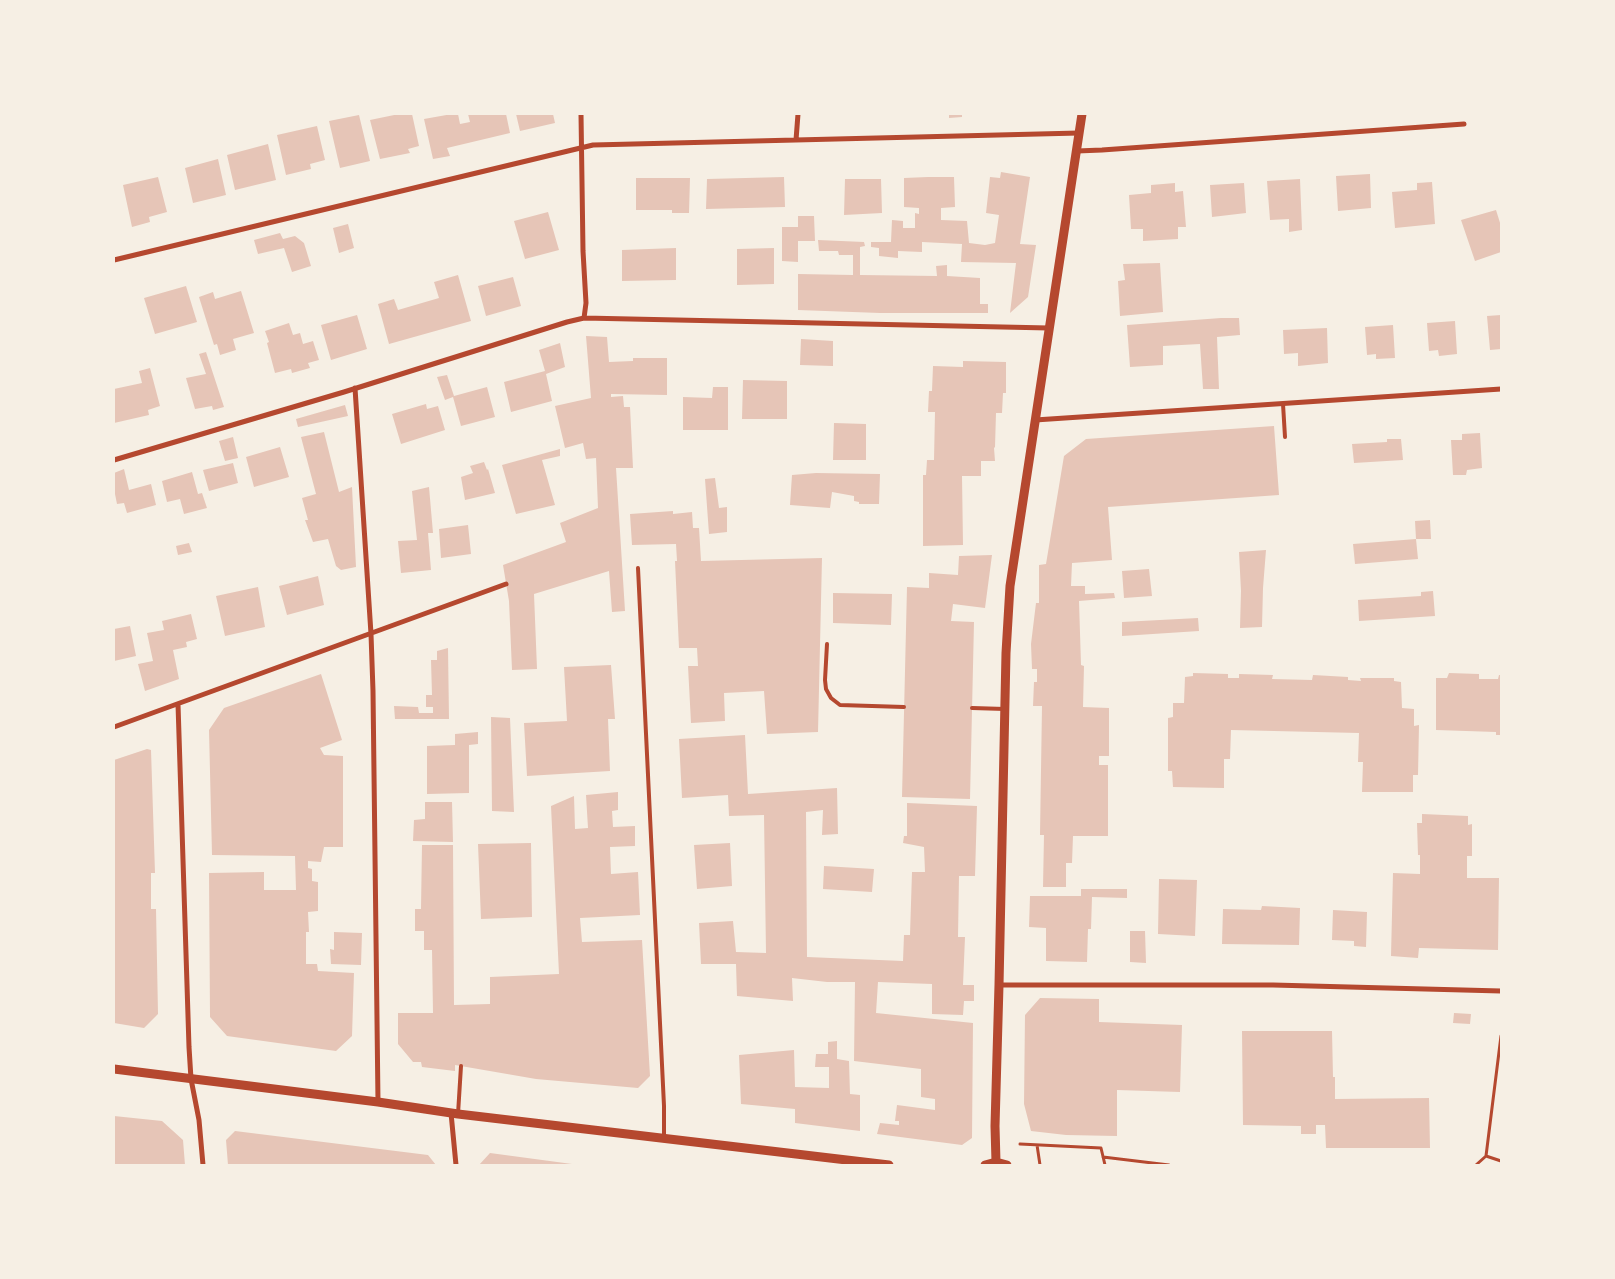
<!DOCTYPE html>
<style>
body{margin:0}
#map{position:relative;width:1615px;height:1279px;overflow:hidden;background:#f6efe4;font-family:Barlow,sans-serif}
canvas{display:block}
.frame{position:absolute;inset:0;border:115px solid #f6efe4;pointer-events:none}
</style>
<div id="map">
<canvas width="1615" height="1279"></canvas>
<div class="frame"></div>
</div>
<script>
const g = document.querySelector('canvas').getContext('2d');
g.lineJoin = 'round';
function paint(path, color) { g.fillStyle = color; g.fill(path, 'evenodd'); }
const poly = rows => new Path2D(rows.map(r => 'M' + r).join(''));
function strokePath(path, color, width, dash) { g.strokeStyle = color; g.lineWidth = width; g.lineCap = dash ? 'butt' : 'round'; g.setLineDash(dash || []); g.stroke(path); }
const building = poly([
 [399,114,412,114,419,146,408,149,410,153,380,159,370,120],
 [452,114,458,114,460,124,470,122,468,114,506,114,510,133,447,148,450,156,433,159,424,119],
 [516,114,553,114,555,123,520,131],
 [949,114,962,114,962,117,949,118],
 [359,115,370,161,340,168,329,121],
 [317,126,325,160,310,164,311,169,286,175,277,135],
 [268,144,276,180,235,190,227,155],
 [218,159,226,195,193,203,185,168],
 [1001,172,1030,177,1020,244,1036,245,1028,297,1010,313,1016,263,961,262,962,244,922,242,922,252,898,251,898,258,879,256,879,248,871,247,871,242,891,242,892,220,903,221,903,228,915,228,915,213,919,214,919,208,904,207,904,178,928,177,954,177,955,207,941,208,941,220,967,221,969,243,985,245,995,243,999,215,986,213,990,177,1000,178],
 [1370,174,1371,208,1338,211,1336,176],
 [158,177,167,212,149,217,150,222,132,227,123,185],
 [784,177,785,207,706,209,707,179],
 [636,178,690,178,689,213,672,213,672,210,636,210],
 [845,179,881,179,882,213,844,215],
 [1300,179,1302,230,1289,232,1289,219,1270,220,1267,181],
 [1432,182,1435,224,1395,228,1392,192,1417,190,1417,183],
 [1175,183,1175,192,1183,191,1186,227,1178,227,1178,239,1143,241,1143,229,1131,229,1129,195,1151,193,1151,185],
 [1244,183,1246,213,1212,217,1210,185],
 [1496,210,1501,226,1501,252,1475,261,1461,220],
 [548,212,559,250,525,259,514,221],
 [798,216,814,216,815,241,798,241,798,262,782,261,782,227,798,227],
 [348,224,354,248,339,253,333,228],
 [280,233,283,239,295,236,304,243,311,266,292,272,284,248,258,254,254,240],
 [818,240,864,242,865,246,860,247,860,275,937,276,936,266,947,265,947,276,980,278,980,304,988,304,988,313,880,313,798,310,798,274,853,275,853,255,839,255,838,251,819,251],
 [676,248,676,280,622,281,622,250],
 [774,248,774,284,737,285,737,249],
 [1160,263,1163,312,1120,316,1118,281,1125,280,1123,264],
 [458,275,471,321,389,344,378,304,394,299,398,310,439,298,434,282],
 [513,277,521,306,486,316,478,286],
 [186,286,197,322,155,334,144,298],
 [241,291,254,333,233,339,236,350,220,355,217,344,214,345,199,297,213,292,215,299],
 [357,315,367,349,331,360,321,325],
 [1501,315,1501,349,1490,350,1487,316],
 [1221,318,1239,318,1240,335,1217,337,1219,389,1203,389,1200,344,1163,346,1163,365,1130,367,1127,325],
 [1455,321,1457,354,1439,356,1438,350,1429,351,1427,323],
 [289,323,293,335,300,333,303,344,313,341,319,360,308,363,310,368,292,373,291,369,275,373,267,343,269,342,265,331],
 [1393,325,1395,358,1376,359,1376,354,1367,355,1365,327],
 [1327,328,1328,363,1298,366,1298,353,1284,354,1283,330],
 [586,336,607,337,609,362,633,361,633,358,667,358,667,395,611,394,611,397,623,396,624,407,630,407,633,468,616,468,625,611,612,612,609,571,534,594,537,669,512,670,509,601,503,565,566,542,560,523,598,508,596,458,586,459,583,443,565,448,555,406,591,398],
 [801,339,833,341,833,366,800,365],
 [560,343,565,367,546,374,552,401,511,412,504,382,545,371,539,350],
 [206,352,224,407,213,410,212,406,195,409,186,378,206,374,199,354],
 [963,361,1006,362,1006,393,1003,393,1002,413,996,413,995,447,994,448,995,461,981,461,981,476,962,476,963,545,923,546,923,475,926,475,927,460,934,460,935,412,928,412,929,391,932,391,933,366,963,367],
 [150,368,160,406,148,410,149,415,114,423,114,389,142,383,139,371],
 [447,375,454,396,487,387,495,417,461,426,453,397,445,400,437,377],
 [743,380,787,381,787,419,742,419],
 [713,387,728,387,728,430,683,430,683,397,712,398],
 [426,404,427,409,438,406,445,430,401,444,392,414],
 [345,405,348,416,298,427,296,419],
 [834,423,866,424,866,460,833,460],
 [1274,426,1279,495,1108,507,1112,560,1072,563,1071,586,1085,586,1085,594,1114,593,1115,598,1079,601,1081,665,1084,666,1083,707,1109,708,1109,756,1099,756,1099,765,1108,765,1108,836,1073,836,1072,863,1066,863,1066,887,1043,887,1044,835,1040,835,1042,706,1033,706,1034,682,1037,682,1037,669,1032,669,1031,644,1036,603,1039,603,1039,565,1046,564,1064,456,1086,439],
 [324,432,339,492,352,487,356,567,341,570,336,566,328,539,313,542,305,520,308,520,302,498,316,494,301,437],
 [1480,433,1482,468,1467,470,1466,475,1453,475,1451,440,1462,440,1462,434],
 [233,437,238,458,225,461,219,441],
 [1387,439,1401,439,1403,460,1354,463,1352,444,1387,442],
 [280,447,289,477,254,487,246,457],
 [560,449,560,456,542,460,555,505,516,514,502,465],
 [484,462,487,470,488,469,495,493,465,500,461,477,473,473,470,466],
 [233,463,238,483,209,491,203,470],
 [124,469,129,490,151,484,156,505,127,513,124,503,117,504,114,489,114,473],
 [192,472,198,494,202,493,207,508,184,514,180,499,167,502,162,481],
 [816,473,880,474,879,504,859,504,859,502,854,501,854,496,832,492,830,508,790,505,792,475],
 [715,478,719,508,727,507,727,532,709,534,705,479],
 [429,487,433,533,428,533,431,570,401,573,398,541,417,540,412,491],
 [673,511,673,514,692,512,693,528,699,528,701,561,822,558,818,732,767,734,764,691,724,693,725,721,691,723,688,666,698,666,697,648,679,648,675,561,677,561,676,544,632,545,630,514],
 [1430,520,1431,539,1416,539,1415,521],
 [468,525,471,554,441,558,439,529],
 [1416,539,1418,559,1355,564,1353,544],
 [189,543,192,552,178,555,176,546],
 [1266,550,1263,588,1262,627,1240,628,1241,591,1239,552],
 [992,555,985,608,953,604,951,621,974,622,970,799,902,797,907,587,929,588,929,573,958,575,959,556],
 [1149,569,1152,596,1124,598,1122,571],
 [318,576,324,605,287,615,279,586],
 [258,587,265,627,225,636,216,596],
 [1433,591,1435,616,1359,621,1358,600,1421,596,1421,592],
 [833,593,892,594,891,625,833,623],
 [191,614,197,639,186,642,187,647,173,650,179,679,145,691,138,664,153,661,147,633,164,630,162,621],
 [1198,618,1199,631,1122,636,1122,622],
 [130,626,136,656,114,661,114,629],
 [448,648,449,719,395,719,394,706,418,707,419,713,433,713,433,707,426,707,426,695,432,695,431,660,437,660,437,651],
 [611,665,615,719,608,719,610,771,527,776,524,723,567,721,564,667],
 [1193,673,1228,674,1228,678,1239,678,1239,674,1273,675,1272,679,1312,680,1313,675,1348,677,1348,680,1361,681,1360,678,1394,678,1394,681,1401,682,1402,708,1414,709,1414,726,1419,725,1418,775,1413,775,1413,792,1362,792,1363,762,1358,762,1359,733,1274,731,1231,730,1230,759,1224,759,1224,788,1173,787,1172,771,1168,771,1168,718,1173,717,1173,703,1184,703,1185,677,1193,676],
 [1449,673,1479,674,1479,679,1498,679,1499,675,1501,675,1501,735,1496,735,1496,732,1436,730,1436,678,1447,678],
 [321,674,342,740,320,748,324,755,343,756,343,847,324,847,321,862,308,861,308,868,312,869,312,881,318,882,318,911,308,912,309,932,306,932,306,964,317,964,318,971,354,973,352,1036,336,1051,227,1036,210,1017,209,873,264,872,264,890,296,890,295,856,212,855,209,730,224,708],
 [491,717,510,718,514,812,492,811],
 [478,732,478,744,469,745,469,793,427,794,427,746,455,745,455,734],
 [745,735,748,794,837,788,838,834,822,835,823,810,806,812,807,957,903,961,904,935,910,935,912,872,925,872,924,847,903,843,904,836,907,836,907,803,977,806,975,876,959,876,958,937,965,937,963,985,974,985,974,1001,964,1001,963,1015,932,1014,932,984,878,982,876,1013,973,1023,972,1138,962,1145,877,1134,880,1123,899,1125,899,1121,895,1121,897,1105,935,1110,935,1099,921,1097,921,1069,854,1061,855,982,827,982,792,978,793,1001,737,996,736,964,701,964,699,923,733,921,736,952,766,953,764,815,729,816,728,795,682,798,679,739],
 [147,749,151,750,155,873,151,873,151,909,156,909,158,1014,144,1028,114,1023,114,760],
 [618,792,618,810,612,811,613,827,635,826,635,846,610,847,611,874,638,872,640,915,580,918,582,942,642,940,650,1076,638,1088,536,1079,455,1065,455,1071,422,1067,421,1062,413,1062,398,1044,398,1013,433,1013,432,950,424,950,424,931,415,931,415,909,421,909,422,845,453,845,454,1005,490,1004,490,977,559,974,551,806,574,796,575,829,588,828,586,795],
 [425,802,452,802,453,842,413,841,414,820,425,819],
 [1422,814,1468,816,1468,825,1472,824,1472,856,1467,856,1467,878,1499,878,1498,950,1419,948,1418,958,1391,956,1393,873,1420,874,1420,855,1418,855,1417,823,1422,823],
 [531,843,532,917,481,919,478,844],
 [730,843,732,886,697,889,694,845],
 [824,866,874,869,872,892,823,889],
 [1159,879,1197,880,1195,936,1158,934],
 [1081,889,1127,889,1127,898,1092,897,1091,929,1088,929,1087,962,1046,961,1046,928,1029,927,1030,896,1081,896],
 [1262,906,1300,908,1299,945,1222,944,1223,909,1261,910],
 [1333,910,1367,912,1366,947,1354,946,1354,941,1332,940],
 [1130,931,1145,931,1146,963,1130,962],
 [334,932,362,933,361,965,331,964,330,949,334,950],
 [1040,998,1099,999,1099,1022,1182,1025,1180,1092,1117,1090,1117,1136,1066,1135,1031,1131,1024,1104,1025,1015],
 [1454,1013,1471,1014,1470,1024,1453,1023],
 [1242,1031,1332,1031,1333,1077,1335,1077,1335,1099,1429,1098,1430,1148,1326,1148,1325,1125,1316,1125,1316,1134,1301,1134,1301,1126,1243,1125],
 [837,1041,837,1059,849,1061,850,1094,860,1095,860,1131,795,1123,795,1109,741,1104,739,1055,794,1050,795,1087,829,1088,829,1067,815,1067,816,1054,828,1054,828,1042],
 [114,1116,162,1121,183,1140,185,1165,114,1165],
 [235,1131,428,1155,436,1165,228,1165,226,1140],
 [490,1153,572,1164,571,1165,479,1165]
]);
const path = poly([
 [1020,1144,1101,1148,1105,1165],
 [1037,1145,1040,1165],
 [1486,1156,1501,1036],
 [1103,1157,1169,1165],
 [1476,1165,1486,1156,1501,1161]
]);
const service = poly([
 [1283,404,1285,437],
 [638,568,664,1106,664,1138],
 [827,644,825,680,826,689,831,698,840,705,904,707],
 [972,708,1005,709],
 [458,1114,461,1066]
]);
const minor = poly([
 [581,114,583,251,586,303,584,318],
 [796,140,798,114],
 [1077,151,1102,150,1464,124],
 [114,260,593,145,1079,133],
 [355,388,371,634,373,691,378,1102],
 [1035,420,1501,389],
 [114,460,344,392,567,322,584,318,1049,328],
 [178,704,189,1047,191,1079,199,1120,203,1165],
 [114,727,506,584],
 [999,985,1273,985,1501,991],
 [451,1113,456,1165]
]);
const tertiary = poly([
 [114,1069,378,1102,458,1114,889,1165],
 [996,1162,995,1126,999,985,1006,653,1010,586,1082,114],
 [985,1165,996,1162,1007,1165]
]);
paint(building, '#e6c5b7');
strokePath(path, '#b5482f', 3);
strokePath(service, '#b5482f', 4);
strokePath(minor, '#b5482f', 5);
strokePath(tertiary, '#b5482f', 9);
</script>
